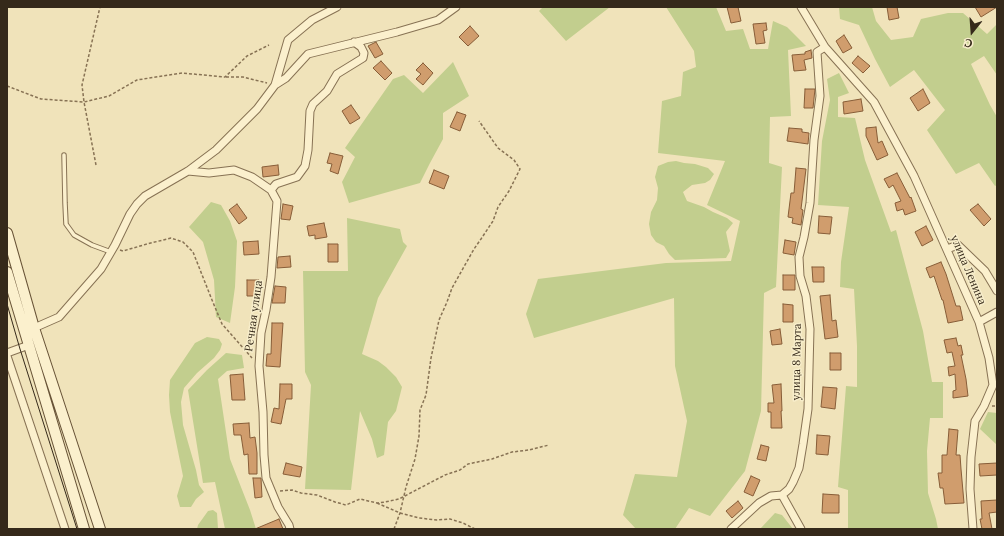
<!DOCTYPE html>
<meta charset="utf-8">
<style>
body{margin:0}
#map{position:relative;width:1004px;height:536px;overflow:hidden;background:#f0e3ba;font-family:Lora,serif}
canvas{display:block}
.frame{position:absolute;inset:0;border:8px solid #35291a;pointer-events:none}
.north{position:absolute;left:952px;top:12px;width:40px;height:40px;-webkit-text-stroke:3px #f7edca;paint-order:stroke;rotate:197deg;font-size:11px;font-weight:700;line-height:16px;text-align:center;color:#35291a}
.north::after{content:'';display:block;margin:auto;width:14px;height:18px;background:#35291a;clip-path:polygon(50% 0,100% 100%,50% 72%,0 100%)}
</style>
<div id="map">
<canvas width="1004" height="536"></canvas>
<div class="frame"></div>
<div class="north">С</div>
</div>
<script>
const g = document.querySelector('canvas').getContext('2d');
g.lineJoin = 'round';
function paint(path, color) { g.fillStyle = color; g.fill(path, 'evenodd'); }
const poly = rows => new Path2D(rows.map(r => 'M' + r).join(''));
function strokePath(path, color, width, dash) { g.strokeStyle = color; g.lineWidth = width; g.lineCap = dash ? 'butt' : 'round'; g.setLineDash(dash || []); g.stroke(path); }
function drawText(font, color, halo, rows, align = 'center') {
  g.font = font + ' Lora,serif'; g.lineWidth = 3; g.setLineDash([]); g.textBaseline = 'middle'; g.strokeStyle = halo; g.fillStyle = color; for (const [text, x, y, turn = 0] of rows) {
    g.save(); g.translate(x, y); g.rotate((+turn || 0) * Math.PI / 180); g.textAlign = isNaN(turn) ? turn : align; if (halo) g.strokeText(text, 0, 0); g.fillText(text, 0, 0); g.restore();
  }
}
const green = poly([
 [543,7,610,7,566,41,539,11],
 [666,7,716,7,726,31,743,29,750,49,768,49,773,21,787,27,806,46,788,50,791,116,770,117,769,163,782,167,776,287,764,293,761,411,745,471,710,516,689,508,675,529,636,529,623,515,635,474,677,477,687,421,675,366,674,298,534,338,526,314,538,279,666,263,731,261,740,221,707,205,725,161,658,153,662,101,681,96,683,72,696,67,694,51],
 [839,7,872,7,876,21,891,40,913,37,921,19,948,13,963,13,987,34,997,24,997,75,984,56,971,64,990,105,997,117,997,185,995,186,979,163,956,174,927,130,945,110,914,70,890,87,875,59,859,25,840,19],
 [453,62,469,96,443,113,443,139,430,163,420,183,349,203,342,182,355,157,345,148,393,79,404,75,423,93],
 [839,73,849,93,838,97,838,117,855,118,865,160,891,232,896,230,923,331,932,382,943,382,943,418,930,418,927,451,928,493,936,519,938,529,848,529,848,490,838,487,846,386,857,387,857,346,854,289,840,287,841,262,849,207,818,205,822,141,830,100,827,79],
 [676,161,684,163,695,164,708,168,714,174,710,180,705,183,692,185,683,192,687,201,704,207,713,212,727,218,733,223,726,232,730,251,726,258,675,260,669,254,664,246,656,242,651,235,649,224,651,212,657,200,658,188,655,177,658,166,668,162],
 [211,202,221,205,230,221,237,241,235,287,230,323,216,317,214,280,203,242,189,227],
 [347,218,400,229,403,242,407,246,378,298,362,354,378,361,386,367,396,377,402,387,396,411,388,422,384,455,377,458,372,439,360,411,351,490,305,489,311,385,305,372,303,271,348,271],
 [207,337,219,339,222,344,220,350,214,358,197,373,184,388,181,402,183,425,196,470,199,485,204,492,196,499,191,507,180,507,177,496,183,476,170,412,169,395,170,380,195,343],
 [226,353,242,355,244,368,227,371,218,379,230,459,250,510,256,529,225,529,215,482,203,483,188,390,207,370],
 [988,412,997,413,997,445,980,429],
 [213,510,217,513,218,529,197,529,198,525,208,511],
 [775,513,782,515,793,529,760,529]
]);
const building = poly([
 [727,7,738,7,741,21,731,23,727,7],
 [887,7,897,7,899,18,889,20,887,7],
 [975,7,997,7,981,17,975,7],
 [766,23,767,30,763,31,765,43,756,44,753,24,766,23],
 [470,26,479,36,468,46,459,37,470,26],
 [844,35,852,48,843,53,836,41,844,35],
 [376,42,383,54,375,58,368,46,376,42],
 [811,50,812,58,804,60,806,70,794,71,792,55,805,54,805,52,811,50],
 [858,56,870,66,863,73,852,63,858,56],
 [381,61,392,73,385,80,373,68,381,61],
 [423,63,433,73,423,85,416,79,421,74,416,70,423,63],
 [805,89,815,89,813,108,804,108,805,89],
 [923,89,930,103,918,111,910,98,923,89],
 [861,99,863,111,844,114,843,102,861,99],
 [351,105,360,118,350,124,342,111,351,105],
 [457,112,466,115,460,131,450,127,457,112],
 [876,127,878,143,882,141,888,155,877,160,866,136,866,128,876,127],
 [789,128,802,129,802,132,809,133,808,144,787,141,789,128],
 [330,153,343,156,338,174,330,171,332,164,327,163,330,153],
 [278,165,279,175,263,177,262,167,278,165],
 [796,168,806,169,801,209,803,210,801,225,792,223,793,218,788,217,791,193,794,193,796,168],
 [434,170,449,176,444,189,429,183,434,170],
 [897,173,910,198,911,197,916,211,905,215,903,209,897,211,895,203,901,201,893,185,889,188,884,179,897,173],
 [237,204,247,218,239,224,229,210,237,204],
 [283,204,293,206,290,220,281,219,283,204],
 [978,204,991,219,984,226,970,210,978,204],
 [819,216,832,217,830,234,818,233,819,216],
 [324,223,327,237,315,239,315,235,309,236,307,226,324,223],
 [926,226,933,240,922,246,915,232,926,226],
 [785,240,796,242,794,255,783,253,785,240],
 [258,241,259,254,244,255,243,242,258,241],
 [328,244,338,244,338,262,328,262,328,244],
 [290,256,291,267,277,268,278,257,290,256],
 [941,262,946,274,956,306,960,306,963,320,948,323,943,300,942,300,934,276,930,278,926,268,941,262],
 [812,267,824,267,824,282,813,282,812,267],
 [783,275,795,275,795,290,783,290,783,275],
 [247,280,259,280,258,296,247,296,247,280],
 [275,286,286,287,285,303,272,303,275,286],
 [830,295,832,321,836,320,838,337,825,339,820,296,830,295],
 [783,304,793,305,793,322,783,322,783,304],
 [272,323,283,323,280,367,266,366,267,354,271,354,272,323],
 [780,329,782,344,772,345,770,331,780,329],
 [956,338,958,346,961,345,963,355,961,355,966,379,968,396,953,398,953,391,956,390,955,374,949,376,948,367,955,366,952,352,947,353,944,340,956,338],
 [830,353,841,353,841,370,830,370,830,353],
 [243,374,245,400,232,400,230,375,243,374],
 [280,384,292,384,292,399,286,399,281,424,271,422,274,408,279,409,280,384],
 [781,384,782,411,781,411,782,428,771,428,771,412,768,412,768,403,774,403,772,385,781,384],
 [823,387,837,388,835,409,821,407,823,387],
 [249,423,250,438,255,437,257,453,257,474,249,474,248,454,244,455,241,435,234,435,233,424,249,423],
 [949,429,958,430,956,455,960,455,961,469,964,503,945,504,943,488,940,488,938,473,942,473,942,455,947,455,949,429],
 [817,435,830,436,828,455,816,454,817,435],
 [761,445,769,447,766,461,757,459,761,445],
 [286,463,302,467,300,477,283,474,286,463],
 [997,463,997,475,980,476,979,464,997,463],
 [751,476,760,480,753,496,744,492,751,476],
 [253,478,261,478,262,497,255,498,253,478],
 [823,494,839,495,839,513,822,513,823,494],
 [997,500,997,512,989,513,992,529,982,529,980,519,982,519,981,501,997,500],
 [738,501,743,508,732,518,726,511,738,501],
 [279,519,283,529,255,529,279,519]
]);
const path = poly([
 [226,77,243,77,267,83],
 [7,86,41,99,84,102,109,96,137,80,182,73,225,77,247,56,269,45],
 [96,165,84,102,82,85,100,7],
 [120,250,123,251,147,244,171,238,183,242,193,252,212,300,222,324,252,358],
 [992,406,997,406],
 [280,491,292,490,301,493,317,495,335,502,346,505,360,499,377,503,385,502,399,499,445,475,460,470,468,464,492,459,512,452,529,450,549,445],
 [377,503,400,513,408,515,419,518,437,520,450,519,463,523,475,529],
 [394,529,400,513,406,487,415,459,419,436,420,410,426,395,431,358,439,320,447,302,452,288,474,249,481,239,493,221,498,207,509,191,520,169,514,160,498,148,479,121]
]);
const service = poly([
 [64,155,65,203,66,224,74,235,92,245,111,252]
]);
const minor = poly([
 [801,7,825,47,874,102,914,176,979,322,989,358,993,385,984,406,975,421,971,457,970,489,973,529],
 [275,85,286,78,308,54,397,32,438,20,456,7],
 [188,171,209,173,234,170,252,177,271,190,277,201,271,277,266,310,261,333,259,366,263,412,264,455,266,478,278,507,289,525,290,529],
 [271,190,276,184,297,177,305,166,308,150,310,111,313,104,327,91,337,74,363,58,364,53,361,47,354,42],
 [947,249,958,245,985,271,997,291],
 [979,322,997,312],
 [34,328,59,317,101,269,115,245,130,214,137,204,145,196,188,171,216,150,257,109,275,85,288,40,312,20,337,7],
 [7,353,29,345],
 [7,356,65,529],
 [782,495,801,529],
 [731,529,759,503,771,496,782,495,789,489,793,482,799,468,803,444,808,409,810,329,806,296,800,276,799,257,804,237,810,203,814,140,820,96,817,52,825,47]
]);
const secondary = poly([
 [7,233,34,328,100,529],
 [7,272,84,529]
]);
const tram = poly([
 [7,304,20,349,77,529]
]);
const streetNames = [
 ["улица Ленина",968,270,67],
 ["Речная улица",254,316,-82],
 ["улица 8 Марта",797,362,-89]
];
paint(green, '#c2ce8e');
paint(building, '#d09d6d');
strokePath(building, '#875d38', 1);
strokePath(service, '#877254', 5.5);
strokePath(minor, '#877254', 9);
strokePath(secondary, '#685337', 12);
strokePath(path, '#877254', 1.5, [3, 2]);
strokePath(service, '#fbf0cd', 3.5);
strokePath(minor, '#fbf0cd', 7);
strokePath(secondary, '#fbf0cd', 10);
strokePath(tram, '#35291a', 1);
drawText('11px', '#35291a', '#f7edca', streetNames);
</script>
